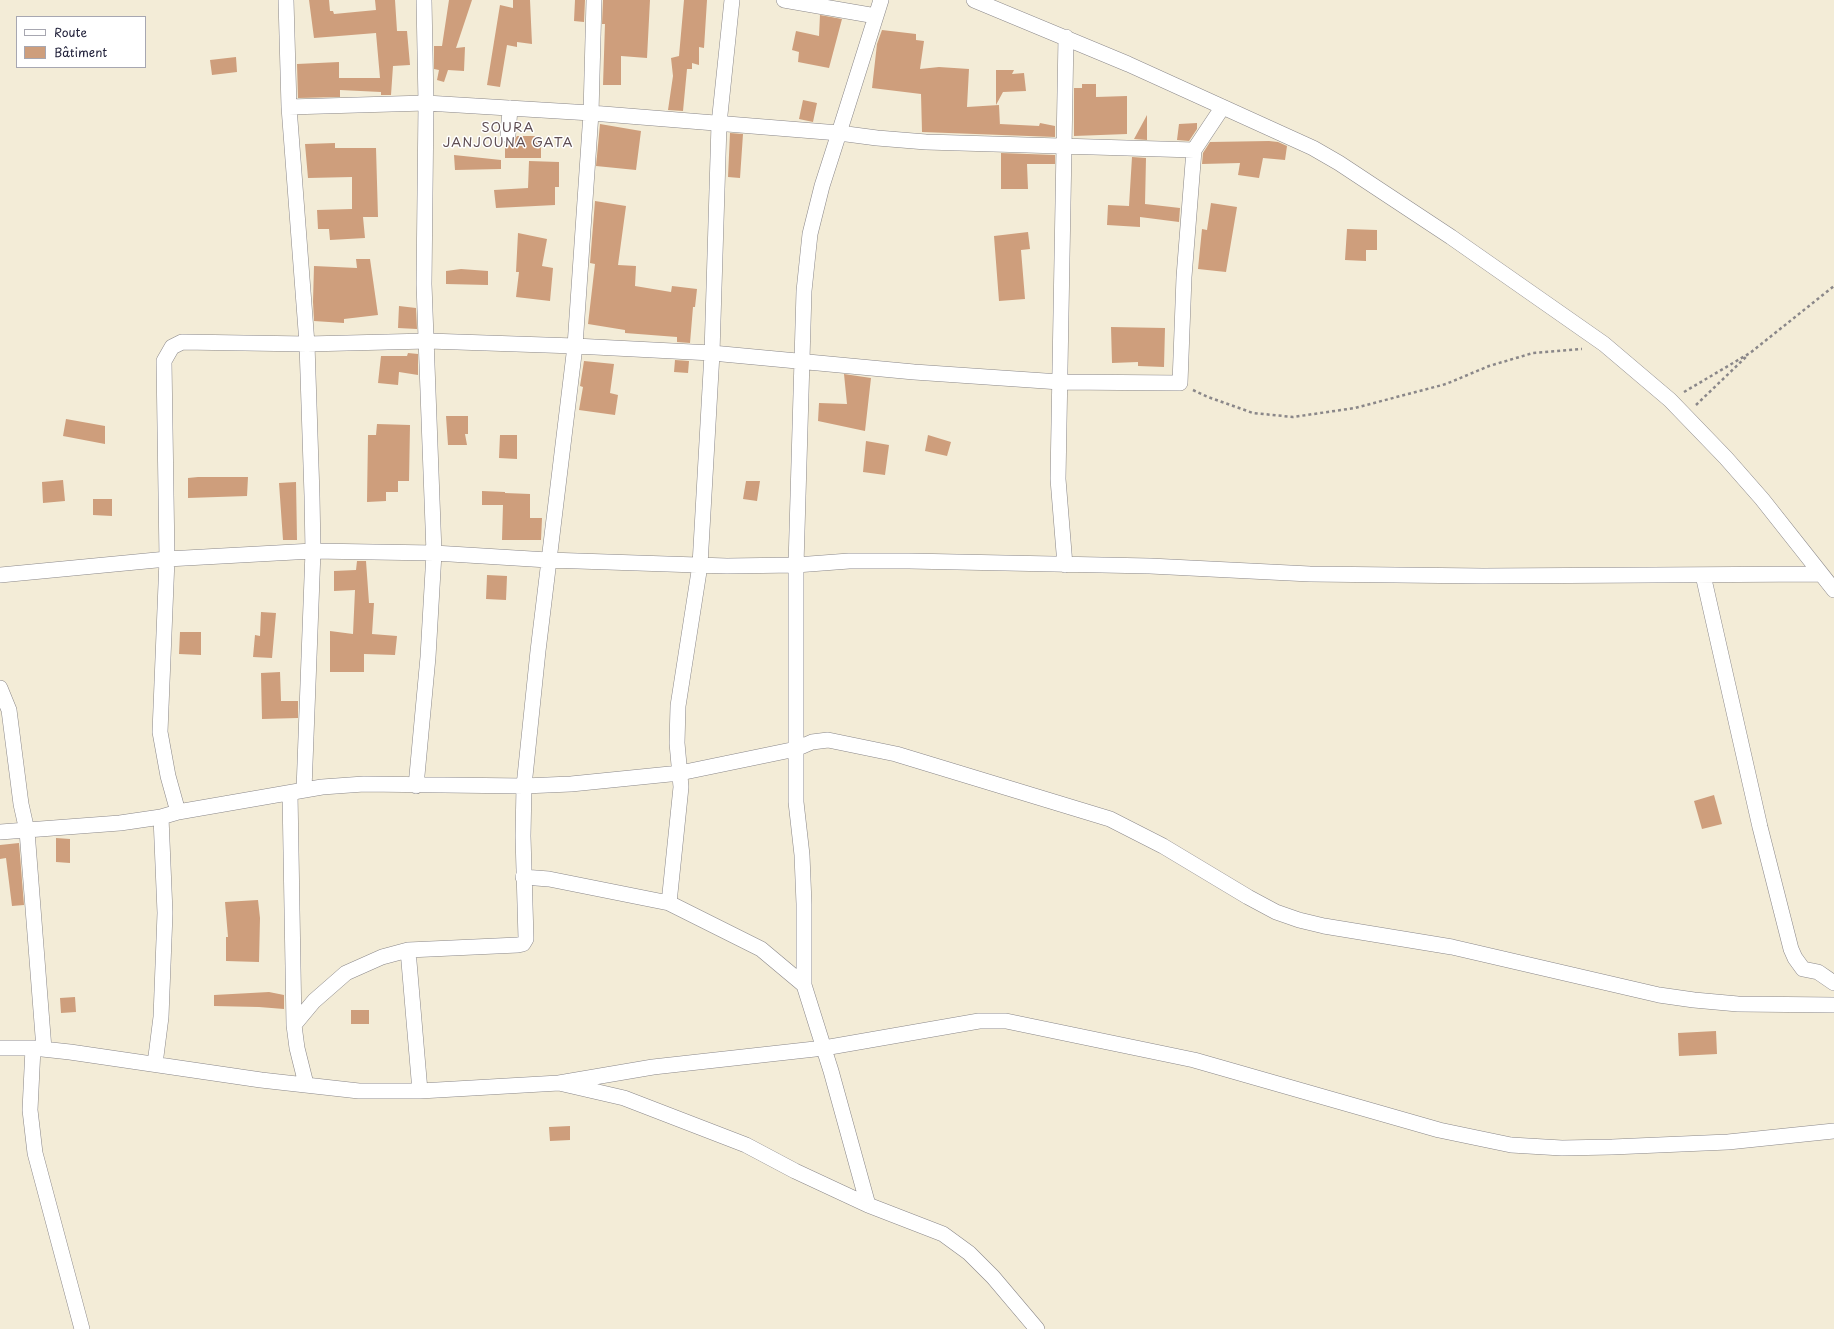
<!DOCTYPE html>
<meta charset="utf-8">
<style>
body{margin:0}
#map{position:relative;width:1834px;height:1329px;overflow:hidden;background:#f3ecd7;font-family:"Playpen Sans",sans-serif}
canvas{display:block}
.legend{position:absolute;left:16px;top:16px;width:130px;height:52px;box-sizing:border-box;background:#fff;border:1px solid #a7a7b1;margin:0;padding:5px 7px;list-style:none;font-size:12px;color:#22223b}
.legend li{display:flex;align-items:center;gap:8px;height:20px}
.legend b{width:20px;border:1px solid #a7a7b1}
</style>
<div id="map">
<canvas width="1834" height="1329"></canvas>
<ul class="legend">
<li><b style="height:5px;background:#fff"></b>Route</li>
<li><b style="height:11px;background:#ce9e7c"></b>Bâtiment</li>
</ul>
</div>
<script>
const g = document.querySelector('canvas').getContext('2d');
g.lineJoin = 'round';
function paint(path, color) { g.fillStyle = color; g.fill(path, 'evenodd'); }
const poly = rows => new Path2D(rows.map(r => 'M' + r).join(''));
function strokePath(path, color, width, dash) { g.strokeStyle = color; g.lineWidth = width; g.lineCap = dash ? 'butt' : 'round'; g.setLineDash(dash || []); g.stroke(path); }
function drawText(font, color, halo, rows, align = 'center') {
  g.font = font + ' "Playpen Sans",sans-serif'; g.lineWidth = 3; g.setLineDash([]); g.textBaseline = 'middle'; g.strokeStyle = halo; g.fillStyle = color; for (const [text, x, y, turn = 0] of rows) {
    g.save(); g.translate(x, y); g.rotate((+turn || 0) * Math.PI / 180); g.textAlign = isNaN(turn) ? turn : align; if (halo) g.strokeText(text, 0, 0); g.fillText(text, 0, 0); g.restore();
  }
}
const building = poly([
 [309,0,329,0,330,11,333,11,334,14,376,10,375,0,395,0,397,31,407,31,410,65,393,66,391,95,381,95,381,92,340,90,340,97,298,98,297,64,339,62,339,78,380,78,376,33,314,38],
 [449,0,472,0,456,48,465,47,464,71,448,70,444,82,437,80,439,70,434,69,434,46,442,46],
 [513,0,530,0,532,44,517,42,517,47,507,45,500,87,487,85,500,5,513,8],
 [575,0,585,0,584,22,574,21],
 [603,0,650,0,647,58,621,56,621,85,603,85,605,24,602,24],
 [684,0,707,0,704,48,699,47,699,65,692,63,692,69,687,69,683,111,668,110,673,76,671,58,679,56],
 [820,15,842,19,829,68,798,62,799,52,792,50,796,31,819,36],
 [882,30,916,34,916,40,924,41,920,69,939,67,969,69,967,107,999,105,1000,126,1000,124,1039,126,1040,123,1055,126,1055,137,922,132,921,94,872,88,877,44],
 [236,57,237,72,212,75,210,60],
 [996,70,1014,70,1012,74,1024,73,1026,91,1003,92,996,105],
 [1082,84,1096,84,1096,97,1127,96,1127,134,1074,136,1074,88,1082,88],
 [803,100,817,103,813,122,799,119],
 [1147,115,1147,140,1134,139],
 [1197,123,1197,129,1189,141,1177,140,1179,124],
 [600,124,641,131,636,170,596,166],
 [730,133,743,134,740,178,728,177],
 [517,136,541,136,541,158,505,158,505,143,512,143],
 [1269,141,1278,142,1287,146,1285,160,1263,158,1259,178,1238,175,1240,163,1202,164,1203,153,1210,142],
 [335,143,335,148,376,148,378,217,363,217,365,238,330,240,329,229,318,229,317,210,352,209,352,177,308,178,305,144],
 [1001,153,1055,155,1055,164,1027,164,1028,189,1001,189],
 [454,155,501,160,501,169,455,170],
 [1132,157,1146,158,1145,204,1180,208,1179,222,1140,217,1140,227,1107,225,1108,205,1129,206],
 [529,161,559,162,559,187,555,187,555,205,496,208,494,190,528,188],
 [595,201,626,206,618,265,636,266,635,286,671,292,672,286,697,289,695,307,693,307,690,343,677,342,677,337,625,333,625,330,588,324,595,264,590,263],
 [1211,203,1237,207,1226,272,1198,269,1202,229,1207,230],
 [1347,229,1377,230,1377,250,1366,250,1366,261,1345,260],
 [1028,232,1030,249,1021,250,1025,299,999,301,994,236],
 [518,233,547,239,542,266,553,268,550,301,516,297,519,272,516,272],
 [356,259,370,259,378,315,344,319,344,323,314,321,313,302,314,266,357,268],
 [461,269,488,271,488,285,446,284,446,271],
 [399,306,416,308,417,329,398,328],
 [1111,327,1165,328,1164,367,1138,366,1138,362,1112,363],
 [408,353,418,354,418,375,399,372,398,385,378,383,381,356,407,356],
 [675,360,689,361,688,373,674,372],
 [584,361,614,364,610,393,618,395,615,415,579,410,583,387,580,386],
 [844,374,871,378,865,431,818,421,819,403,847,404],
 [446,416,468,416,468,434,465,434,467,445,448,445],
 [66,419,105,426,105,444,63,436],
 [377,424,410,425,409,481,398,481,398,492,386,492,386,501,367,502,368,435,376,435],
 [500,435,517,435,517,459,499,458],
 [928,435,951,442,947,456,925,451],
 [866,441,889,445,885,475,863,472],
 [198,477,248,477,247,496,188,498,188,478],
 [63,480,65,501,43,503,42,482],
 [746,481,760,481,757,501,743,499],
 [296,482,297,540,283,540,279,483],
 [482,491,505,492,505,493,530,494,530,518,542,518,541,540,502,540,503,505,482,505],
 [93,499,112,499,112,516,93,515],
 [357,561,366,561,369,603,374,603,372,634,397,636,395,655,364,654,364,672,330,672,330,631,353,634,355,590,334,591,334,571,356,570],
 [487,575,507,576,506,600,486,599],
 [261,612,276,613,272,658,253,657,255,635,260,636],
 [180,632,201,632,201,655,179,654],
 [280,672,281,701,298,701,298,718,262,719,261,673],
 [1714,795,1722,824,1702,829,1694,801],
 [56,838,70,839,70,863,56,862],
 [19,843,24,905,12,906,6,858,0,859,0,845],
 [258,900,260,918,259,962,226,961,226,937,228,937,225,902],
 [269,992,284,995,284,1009,259,1007,214,1006,214,995],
 [75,997,76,1012,61,1013,60,998],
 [351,1010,369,1010,369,1024,351,1024],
 [1716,1031,1717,1054,1679,1056,1678,1033],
 [570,1126,570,1140,550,1141,549,1127]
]);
const path = poly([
 [1193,390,1208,397,1253,413,1293,417,1355,408,1446,384,1489,366,1533,353,1582,349],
 [1684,392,1750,353,1834,286],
 [1696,405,1747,356]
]);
const street = poly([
 [286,0,289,107,307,344,312,496,313,551,304,790],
 [974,0,1128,64,1313,148,1339,163,1451,237,1604,344,1670,400,1726,458,1762,499,1834,590],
 [876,16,881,0],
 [289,107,426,103,424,0],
 [508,135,510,108],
 [1065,565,1058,479,1066,37],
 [0,575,167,559,313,551,434,553,548,560,727,566,796,565,849,561,909,561,1150,566,1310,574,1483,576,1821,574],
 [1703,575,1760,827,1791,949,1795,958,1803,969,1818,972,1834,983],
 [0,688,9,710,21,804,27,831,44,1049],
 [416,786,428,657,434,553,424,284,426,103,591,113,839,133,876,16,784,0],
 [290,793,294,1025,297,1048,306,1084],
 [178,812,168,776,160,732,167,559,164,361,172,347,182,342,307,344,428,341,575,346,712,353,914,372,1060,382,1180,383,1184,277,1194,150],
 [0,832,120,823,161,817,178,812,322,787,364,784,524,786,571,784,680,773,796,749,812,742,828,740,896,754,1110,819,1163,846,1248,897,1276,912,1299,920,1324,926,1452,947,1659,995,1694,1000,1738,1004,1834,1005],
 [523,877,549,879,669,903,761,949,804,985],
 [669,903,681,787,677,743,678,706,700,565,712,353,719,124,732,0],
 [408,950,420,1091],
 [294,1025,314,1001,346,973,382,957,408,950,518,945,523,944,526,939,523,836,524,786,538,651,575,346,591,113,594,0],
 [0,1048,33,1048,70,1052,261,1080,359,1091,420,1091,559,1083,624,1098,746,1145,795,1171,868,1205,943,1234,969,1253,993,1277,1037,1329],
 [33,1048,30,1110,35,1153,82,1329],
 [155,1064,161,1017,165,913,161,817],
 [559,1083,653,1067,824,1048,979,1021,1006,1021,1194,1060,1439,1130,1511,1145,1562,1148,1612,1147,1728,1142,1834,1131],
 [868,1205,831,1071,804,985,804,904,802,855,796,802,796,565,804,291,810,234,822,186,839,133,877,138,926,142,1194,150,1222,108]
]);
const quarterNames = [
 ["SOURA",508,128],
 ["JANJOUNA GATA",508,143]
];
paint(building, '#ce9e7c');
strokePath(street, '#8a8789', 16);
strokePath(path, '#8a8789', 2.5, [3, 3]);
strokePath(street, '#fff', 15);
g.letterSpacing = '1px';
drawText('13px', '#5e4d52', '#fff', quarterNames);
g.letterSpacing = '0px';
</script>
